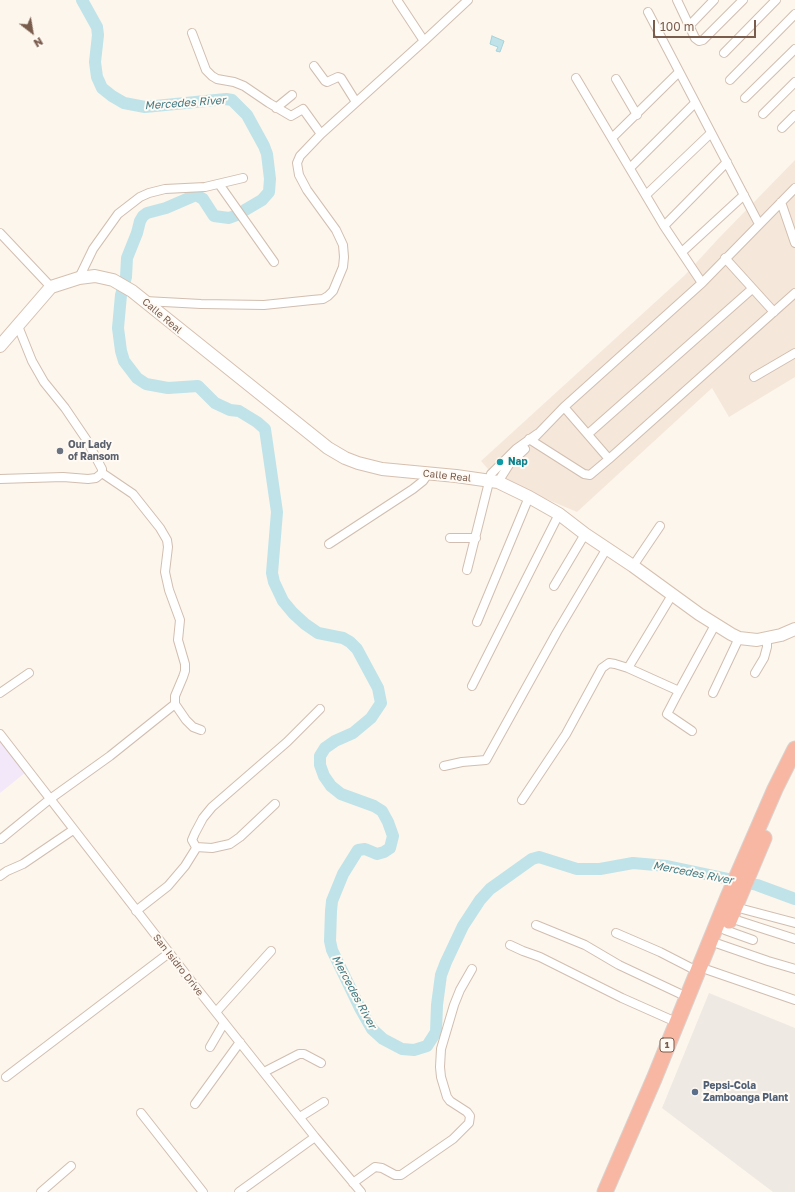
<!DOCTYPE html>
<style>
body{margin:0}
#map{position:relative;width:795px;height:1192px;overflow:hidden;background:#fdf6ec;font-family:"Golos Text",sans-serif}
canvas{display:block}
.north{position:absolute;left:12px;top:12px;width:40px;height:40px;-webkit-text-stroke:3px #fffaf3;paint-order:stroke;rotate:149deg;font-size:11px;font-weight:700;line-height:16px;text-align:center;color:#7a5c4d}
.north::after{content:'';display:block;margin:auto;width:14px;height:18px;background:#7a5c4d;clip-path:polygon(50% 0,100% 100%,50% 72%,0 100%)}
.scale{position:absolute;left:653px;top:20px;width:103px;height:18px;box-sizing:border-box;border:2px solid #7a5c4d;border-top:0;padding-left:5px;font-size:12px;line-height:14px;white-space:nowrap;color:#7a5c4d;-webkit-text-stroke:3px #fffaf3;paint-order:stroke}
</style>
<div id="map">
<canvas width="795" height="1192"></canvas>
<div class="north">N</div>
<div class="scale">100 m</div>
</div>
<script>
const g = document.querySelector('canvas').getContext('2d');
g.lineJoin = 'round';
function paint(path, color) { g.fillStyle = color; g.fill(path, 'evenodd'); }
const poly = rows => new Path2D(rows.map(r => 'M' + r).join(''));
function strokePath(path, color, width, dash) { g.strokeStyle = color; g.lineWidth = width; g.lineCap = dash ? 'butt' : 'round'; g.setLineDash(dash || []); g.stroke(path); }
function drawText(font, color, halo, rows, align = 'center') {
  g.font = font + ' "Golos Text",sans-serif'; g.lineWidth = 4; g.setLineDash([]); g.textBaseline = 'middle'; g.strokeStyle = halo; g.fillStyle = color; for (const [text, x, y, turn = 0] of rows) {
    g.save(); g.translate(x, y); g.rotate((+turn || 0) * Math.PI / 180); g.textAlign = isNaN(turn) ? turn : align; if (halo) g.strokeText(text, 0, 0); g.fillText(text, 0, 0); g.restore();
  }
}
const residential = poly([
 [795,160,795,377,729,417,712,388,577,512,511,484,484,477,488,469,481,461,685,275,718,239]
]);
const industrial = poly([
 [709,993,795,1028,795,1192,773,1192,662,1108]
]);
const education = poly([
 [0,738,26,772,0,793]
]);
const water = poly([
 [492,36,504,41,500,52,496,51,498,47,490,44,492,36]
]);
const river = poly([
 [82,0,97,27,98,35,95,62,97,77,102,88,112,96,124,103,145,107,226,99,232,100,247,115,264,146,267,154,270,179,269,192,262,200,245,210],
 [237,215,229,218,214,216,203,199,196,195,166,208,147,213,143,216,140,221,137,233,127,258,126,277,121,295,118,328,121,351,124,361,137,378,146,384,168,388,198,386,215,403,230,410,239,411,257,422,265,429,277,512,272,573,274,582,283,601,293,613,305,624,318,633,343,638,350,642,357,649,378,688,381,703,371,718,353,733,335,741,325,748,320,756,320,765,324,776,331,786,341,794,374,806,382,811,388,822,393,836,390,848,384,852,377,854,365,849,358,850,343,874,332,901,331,911,330,941,332,950,360,1008,372,1029,383,1039,402,1049,414,1050,427,1046,436,1032,437,1005,441,975,446,962,463,926,480,900,490,889,532,859,539,857,577,869,600,869,633,863,667,866,757,885,795,899]
]);
const street = poly([
 [397,0,424,41],
 [677,0,695,38,699,41,703,40,743,0],
 [648,12,759,224],
 [690,25,714,0],
 [192,33,206,70,212,76,217,79,234,82,244,86,269,103,291,116,303,109,321,134],
 [724,53,776,0],
 [314,66,325,81,327,82,338,77,341,78,356,102],
 [576,78,664,226,702,283],
 [616,79,637,115],
 [730,80,795,14],
 [745,98,795,49],
 [276,108,292,95],
 [763,114,795,82],
 [782,128,795,115],
 [612,138,679,72],
 [630,168,695,103],
 [219,184,274,262],
 [646,195,711,133],
 [781,202,795,243],
 [664,226,727,162],
 [0,233,51,287],
 [682,252,744,195],
 [725,258,774,312],
 [79,278,93,249,118,214,140,197,149,193,165,189,205,187,243,178],
 [145,301,201,304,264,305,312,300,323,299,328,296,333,291,343,267,344,257,343,245,336,230,307,190,299,175,297,163,300,156,321,134,424,41,468,0],
 [754,377,795,353],
 [588,434,752,289],
 [535,437,564,407],
 [529,439,584,474,590,475,609,459,795,293],
 [609,459,564,407,702,283,795,188],
 [102,473,133,494,160,528,167,540,168,547,165,572,169,590,180,620,178,640,185,664,185,671,183,677,175,696,175,704,186,720,193,727,201,730],
 [0,479,63,477,88,479,96,478,102,473,102,469,86,439,65,408,44,382,32,361,18,326],
 [498,482,510,463,525,449],
 [450,538,476,538],
 [329,544,413,489,423,481,428,474],
 [633,566,660,526],
 [467,570,491,474,516,449,537,434],
 [554,586,585,534],
 [477,622,529,497],
 [628,668,672,595],
 [755,673,764,658,767,647,767,638],
 [472,686,559,514],
 [679,691,667,714,692,731],
 [0,693,29,673],
 [713,693,739,638],
 [0,734,195,986,315,1137,361,1192],
 [444,766,462,762,486,760,557,632,607,548],
 [522,800,566,734,602,668,609,663,615,664,628,668,679,691,715,625],
 [1,839,50,799,110,756,175,704],
 [196,847,212,848,230,844,240,837,275,804],
 [0,876,7,871,23,864,73,830],
 [735,907,795,923],
 [136,911,168,886,185,866,195,850,196,847,192,840,195,833,203,818,212,807,287,742,320,709],
 [730,918,795,939],
 [536,925,585,945,619,965,687,997],
 [725,930,753,940],
 [616,933,660,952,697,971],
 [710,941,768,961,795,969],
 [510,945,523,951,540,957,622,998,676,1022],
 [708,970,795,1000],
 [216,1012,271,951],
 [210,1047,224,1023],
 [264,1072,299,1054,304,1054,321,1063],
 [6,1077,169,953],
 [195,1104,240,1042],
 [141,1113,203,1192],
 [300,1117,324,1102],
 [353,1183,375,1167,382,1168,395,1175,401,1175,453,1139,469,1123,470,1116,467,1112,450,1101,447,1097,441,1077,440,1067,441,1049,454,1005,460,990,472,969],
 [41,1192,71,1166],
 [239,1192,315,1137]
]);
const secondary = poly([
 [0,346,51,287,79,278,95,276,113,280,132,291,328,448,345,458,358,463,382,469,456,476,498,482,529,497,559,514,585,534,633,566,699,614,731,634,739,638,757,640,781,635,795,629]
]);
const highway = poly([
 [729,921,764,838],
 [605,1192,654,1079,728,897,775,789,795,749]
]);
const markers = [
 [60,451,4,"#6b7280"],
 [500,462,4,"#0f9aa8"],
 [695,1092,4,"#5c6f8a"]
];
const shields = [
 [667,1045,14]
];
const shieldNames = [
 ["1",667,1045]
];
const streetNames = [
 ["Calle Real",162,316,40],
 ["Calle Real",447,476,6],
 ["San Isidro Drive",178,965,52]
];
const worshipNames = [
 ["Our Lady",68,445],
 ["of Ransom",68,457]
];
const cultureNames = [
 ["Nap",508,462]
];
const serviceNames = [
 ["Pepsi-Cola",703,1086],
 ["Zamboanga Plant",703,1098]
];
const waterNames = [
 ["Mercedes River",185,103,-4],
 ["Mercedes River",693,873,11],
 ["Mercedes River",354,992,62]
];
paint(residential, '#f5e8da');
paint(industrial, '#efe9e4');
paint(education, '#f3e8fa');
paint(water, '#bfe3e8');
strokePath(water, '#a5d3da', 1);
strokePath(river, '#bfe3e8', 12);
strokePath(street, '#d1beb0', 10);
strokePath(secondary, '#d6c0b0', 14);
strokePath(highway, '#dad1cd', 17);
strokePath(street, '#fff', 8);
strokePath(secondary, '#fff', 12);
strokePath(highway, '#f7b7a3', 15);
for (const [x, y, r, color] of markers) { const dot = new Path2D(); dot.arc(x, y, r, 0, 2 * Math.PI); g.fillStyle = color; g.fill(dot); strokePath(dot, '#fffaf3', 1.5); }
for (const [x, y, w] of shields) { const box = new Path2D(); box.roundRect(x - w / 2, y - 7, w, 14, 3); g.fillStyle = '#fffaf3'; g.fill(box); strokePath(box, '#7a5c4d', 1); }
drawText('bold 9px', '#7a5c4d', null, shieldNames);
drawText('10px', '#7a5c4d', '#fffaf3', streetNames);
drawText('bold 10px', '#5b616d', '#fffaf3', worshipNames, 'left');
drawText('bold 10px', '#0d838f', '#fffaf3', cultureNames, 'left');
drawText('bold 10px', '#4e5e75', '#fffaf3', serviceNames, 'left');
drawText('italic 11px', '#437c86', '#fffaf3', waterNames);
</script>
